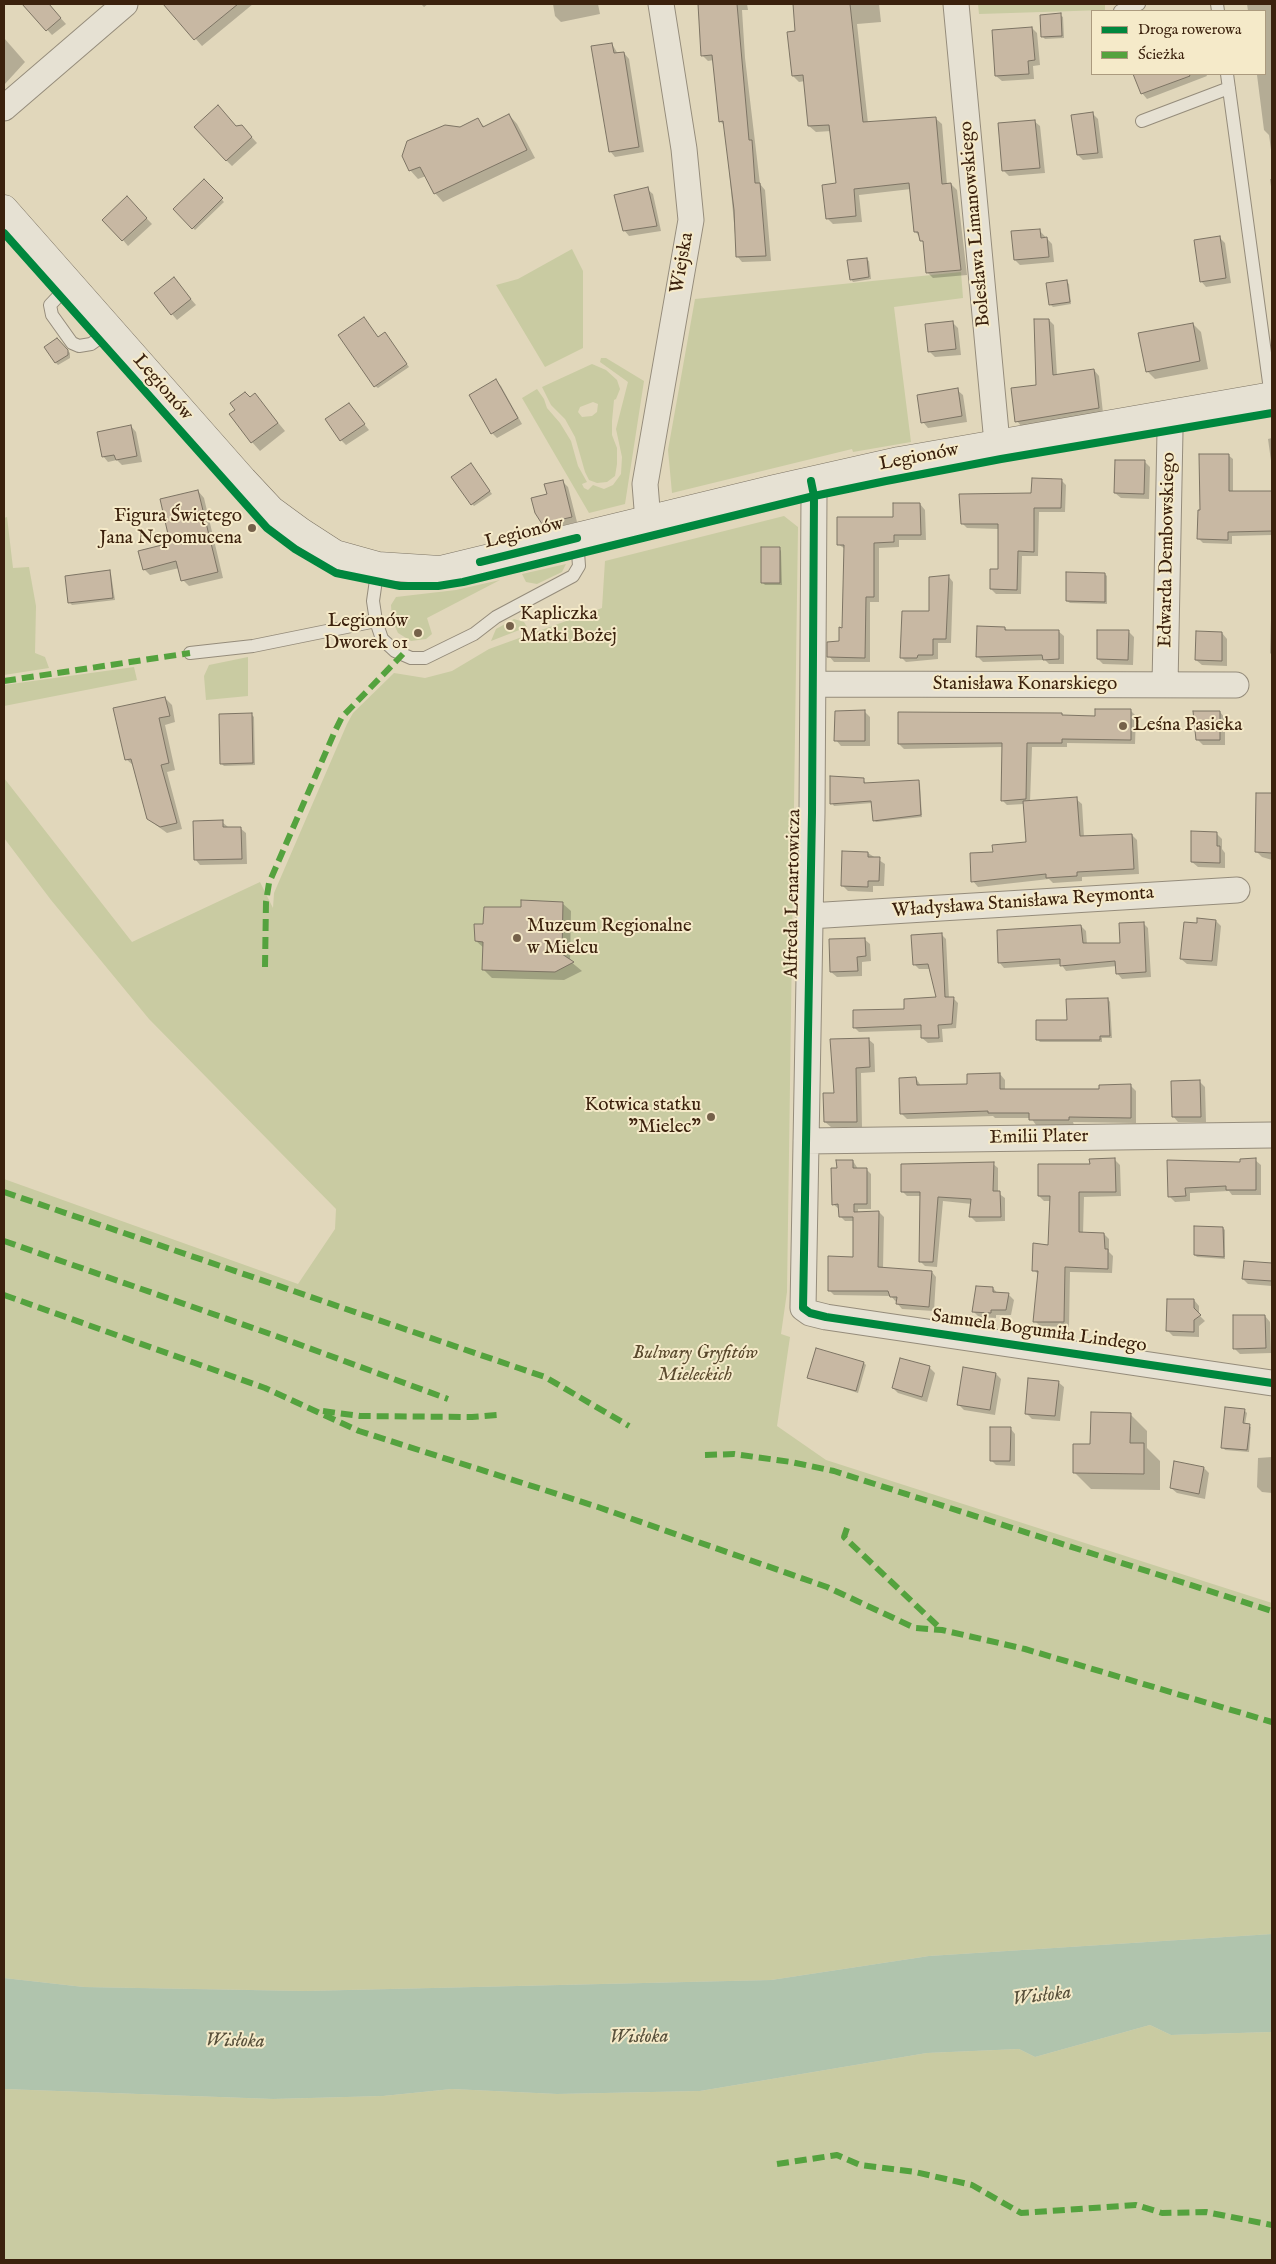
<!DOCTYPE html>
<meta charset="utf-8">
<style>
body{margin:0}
#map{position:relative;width:1276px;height:2264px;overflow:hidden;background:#e1d7bb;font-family:"IM FELL English",serif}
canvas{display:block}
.frame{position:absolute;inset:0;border:5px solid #3b210d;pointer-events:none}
.legend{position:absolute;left:1091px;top:10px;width:175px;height:65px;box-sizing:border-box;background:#f5eac9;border:1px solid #ab9a7e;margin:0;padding:6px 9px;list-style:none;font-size:15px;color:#3b210d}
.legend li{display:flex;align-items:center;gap:10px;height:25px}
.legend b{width:25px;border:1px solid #ab9a7e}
</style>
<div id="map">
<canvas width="1276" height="2264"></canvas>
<div class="frame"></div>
<ul class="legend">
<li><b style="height:6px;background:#00873e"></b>Droga rowerowa</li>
<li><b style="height:6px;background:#54a23e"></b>Ścieżka</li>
</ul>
</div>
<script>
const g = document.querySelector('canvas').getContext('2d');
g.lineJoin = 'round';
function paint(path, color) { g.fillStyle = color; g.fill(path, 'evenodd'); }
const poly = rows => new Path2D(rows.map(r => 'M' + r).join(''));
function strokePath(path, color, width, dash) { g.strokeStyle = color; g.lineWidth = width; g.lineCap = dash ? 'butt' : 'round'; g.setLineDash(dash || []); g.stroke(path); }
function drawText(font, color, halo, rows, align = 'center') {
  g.font = font + ' "IM FELL English",serif'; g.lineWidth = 4; g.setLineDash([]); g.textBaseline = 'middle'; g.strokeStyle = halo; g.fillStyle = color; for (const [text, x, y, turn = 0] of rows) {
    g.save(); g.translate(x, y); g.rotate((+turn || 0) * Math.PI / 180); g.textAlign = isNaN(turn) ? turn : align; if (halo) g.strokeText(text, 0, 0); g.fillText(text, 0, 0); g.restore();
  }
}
const green = poly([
 [978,4,1105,4,1105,10,979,14],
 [572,249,583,271,583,348,545,367,496,285,518,279],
 [961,272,963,298,894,307,911,442,853,452,852,449,672,493,668,450,695,299],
 [601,358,606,358,644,381,625,504,589,513,522,398,537,389,544,399,547,408,560,423,571,441,578,466,587,482,582,484,584,488,588,490,593,485,604,489,613,485,621,474,622,457,616,429,628,382,600,362],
 [592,364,606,370,617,380,620,389,616,399,614,400,612,421,612,435,617,448,617,464,615,476,607,482,597,483,589,480,585,472,575,437,565,419,551,405,542,387],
 [593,402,598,404,597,412,592,416,582,417,578,412,580,407],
 [784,516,798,527,787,1292,781,1334,790,1337,777,1426,826,1460,1272,1603,1272,1934,929,1956,771,1980,305,1991,84,1987,4,1978,4,1179,298,1284,335,1229,336,1209,149,1019,51,900,4,838,4,778,132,942,260,882,273,908,274,893,347,724,353,713,394,673,425,678,452,671,489,649,602,608,605,561],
 [7,517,13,568,29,567,36,606,35,653,45,657,49,668,4,675,4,518],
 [566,564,562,572,537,584,526,582,522,574],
 [500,580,427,618,432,634,426,639,411,641,398,633,392,620,391,605,396,597,456,590],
 [514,619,524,622,527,627,491,641,496,629],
 [248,657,248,696,206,700,204,676,209,665],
 [134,667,137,680,4,706,4,685],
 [1150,2025,1171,2035,1272,2032,1272,2260,4,2260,4,2089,273,2099,383,2096,452,2089,557,2094,700,2091,927,2053,1019,2049,1035,2057]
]);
const water = poly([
 [1272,1934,1272,2032,1171,2035,1150,2025,1035,2057,1019,2049,927,2053,700,2091,557,2094,452,2089,383,2096,273,2099,4,2089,4,1978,84,1987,305,1991,771,1980,929,1956]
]);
const shadow = poly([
 [28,4,48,4,66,24,52,35,26,6],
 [170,4,253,4,202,46,167,6],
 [421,4,428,4,424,7],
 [553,4,598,4,600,14,561,22,555,16],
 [698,4,747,4,748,10,742,10,745,58,760,184,765,190,771,261,742,262,737,256,725,126,720,121,714,60,708,61,702,55],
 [794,4,879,4,881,22,857,24,868,123,935,118,942,124,947,185,951,184,957,190,967,275,933,278,927,272,924,243,915,231,911,189,859,195,862,222,833,224,827,218,837,184,831,131,816,132,809,126,805,81,799,82,793,76,797,32],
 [1247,4,1272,4,1272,157,1269,135,1264,130,1257,75,1265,74,1265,11,1248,11],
 [1060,15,1063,17,1064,38,1045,39,1042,36],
 [1032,28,1037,33,1040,65,1033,66,1034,79,1002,81,996,76],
 [4,38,25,62,4,85],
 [612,44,618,54,624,53,629,59,644,152,615,157,610,151],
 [1135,74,1206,74,1207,76,1147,99,1142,93],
 [1093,114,1098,119,1103,158,1083,160,1078,155],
 [509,115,517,124,535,158,443,202,435,193,426,176,418,179,410,170,460,129,477,120,485,127],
 [1034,121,1040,126,1045,173,1009,176,1004,171],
 [236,127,247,132,257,143,232,166,226,160],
 [1270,179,1272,179,1272,194],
 [204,181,224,202,195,230,175,210],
 [647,189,653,194,661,231,629,236,624,230],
 [127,198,152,224,128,246,123,240],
 [1039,230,1052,244,1054,262,1020,265,1015,260,1013,232],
 [1220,238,1225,243,1231,283,1206,287,1201,281],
 [866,259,869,261,871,279,853,282,851,279],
 [174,279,196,305,177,320,172,314],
 [1066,281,1069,284,1071,304,1053,307,1050,304],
 [1049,320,1054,325,1057,376,1094,370,1099,376,1103,413,1022,427,1017,421,1038,386],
 [952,322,958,328,961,355,935,357,930,352,927,325],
 [1193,324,1201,332,1208,369,1155,379,1147,371],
 [387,336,409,367,378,388,375,386,378,338],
 [57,340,70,353,70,358,58,365,56,363],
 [496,381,501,386,522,424,497,438,492,433],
 [957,390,963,395,967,422,928,428,923,422],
 [255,395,285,431,260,451,252,442,250,399],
 [349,405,369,430,346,445,341,440],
 [131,426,136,432,142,462,122,465,117,460,108,462,103,456],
 [1272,438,1272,468,1268,439],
 [1228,455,1233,459,1233,492,1272,492,1272,535,1232,536,1232,544,1203,543,1199,539,1201,511],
 [1144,461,1150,467,1149,499,1121,498,1115,493],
 [473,467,492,494,474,506,472,504],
 [1061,480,1066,485,1065,512,1039,512,1038,556,1022,556,1021,594,996,594,991,589,999,570,999,529,967,528,962,523],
 [562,481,568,487,577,522,548,529,543,524,548,495],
 [198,491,204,498,223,578,189,586,183,580,179,568,150,575,144,569,172,544],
 [920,504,925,510,926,540,899,540,899,547,879,548,879,602,870,602,870,662,834,662,829,656,840,642,843,629,845,549,838,544],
 [779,548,781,551,782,585,765,585,763,583],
 [109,572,111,574,115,600,72,605,70,603],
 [1105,574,1107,576,1107,604,1070,603,1067,601],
 [949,577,953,582,951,643,938,643,938,659,906,662,901,657,930,612],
 [1271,620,1272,620,1272,655,1270,653],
 [1005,628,1008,631,1058,631,1064,636,1064,664,1049,664,1045,660,983,662,977,656],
 [1128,631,1134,637,1133,665,1103,664,1098,659],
 [1222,633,1227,639,1227,666,1202,665,1196,660],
 [165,698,172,705,175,722,165,725,175,770,167,772,182,829,167,833,148,819,134,766,126,759],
 [864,711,870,717,870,746,841,746,836,740],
 [1131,711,1136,716,1135,744,1067,743,1067,747,1032,747,1030,802,1076,799,1082,804,1084,837,1132,835,1137,840,1139,874,1082,877,1082,881,1053,883,1049,879,978,887,973,881,994,854,1027,843,1024,804,1007,805,1002,800,1003,747,904,749,899,744,1062,714,1064,716,1096,717],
 [1220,712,1225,718,1225,745,1203,745,1197,739],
 [252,715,254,717,255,765,224,766,221,763],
 [863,779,866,784,918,781,920,784,922,817,876,822,874,820,872,803,834,806,832,803],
 [1257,811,1272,811,1272,860,1262,857,1257,852],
 [222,822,228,827,240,828,246,833,247,864,200,865,195,859],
 [1216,833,1222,839,1222,849,1225,853,1225,868,1198,867,1192,862],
 [868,853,885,864,884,886,873,886,873,892,848,891,842,885],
 [562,903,571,911,570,961,582,971,564,980,492,978,483,969,484,948,476,941,485,925,522,908],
 [1216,921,1221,926,1217,966,1187,964,1181,959,1198,925],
 [1143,923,1148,928,1151,977,1122,979,1117,973,1117,966,1066,971,1061,964,1004,968,999,962,1081,926,1086,931,1087,945,1121,944],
 [941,934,946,939,949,998,953,998,958,1003,956,1028,942,1029,943,1042,928,1043,922,1038,922,1030,859,1032,854,1027,938,998,930,969,919,969,914,964],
 [864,939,870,944,871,961,862,962,862,976,837,977,831,972],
 [1108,999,1110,1002,1112,1038,1102,1038,1102,1042,1040,1042,1038,1040],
 [868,1039,874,1044,875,1072,861,1073,862,1127,831,1127,825,1122],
 [1000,1074,1005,1080,1005,1090,1100,1091,1130,1085,1136,1091,1136,1123,1073,1122,1074,1125,1036,1125,1031,1118,995,1118,993,1116,907,1119,901,1113,916,1078,921,1086,968,1085],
 [1200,1082,1205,1087,1206,1122,1178,1122,1173,1116],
 [1115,1160,1120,1165,1121,1196,1084,1197,1083,1234,1104,1234,1109,1239,1109,1252,1113,1256,1112,1273,1070,1272,1069,1327,1040,1326,1035,1321,1039,1275,1034,1270,1049,1246,1051,1201,1044,1201,1039,1196,1091,1166],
 [1255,1160,1261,1165,1261,1195,1232,1195,1229,1191,1190,1193,1190,1201,1175,1202,1169,1196,1168,1162,1240,1163],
 [853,1161,858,1169,866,1169,871,1174,871,1209,858,1209,858,1213,879,1212,884,1217,883,1269,932,1272,936,1277,934,1311,902,1309,891,1296,834,1295,829,1290,854,1258,855,1221,845,1221,840,1216,839,1209,833,1204,838,1169],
 [993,1164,998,1168,998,1193,1005,1198,1005,1221,976,1222,971,1217,972,1204,943,1201,937,1267,925,1266,920,1261,922,1196,907,1196,902,1191],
 [1223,1228,1225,1230,1225,1259,1197,1257,1195,1255],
 [1245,1262,1272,1264,1272,1286,1248,1284,1243,1279],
 [993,1288,998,1294,1008,1294,1014,1300,1011,1315,996,1315,996,1318,979,1317,973,1311],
 [1194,1300,1199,1306,1199,1315,1205,1321,1199,1326,1199,1337,1173,1336,1168,1331],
 [1265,1316,1270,1322,1271,1353,1240,1354,1234,1348],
 [901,1359,930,1368,935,1373,927,1402,898,1393,893,1388],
 [864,1363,866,1365,858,1393,809,1377],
 [996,1374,1001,1379,995,1415,964,1410,958,1404],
 [1058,1382,1064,1387,1060,1421,1032,1419,1026,1413],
 [1244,1410,1247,1413,1245,1424,1251,1427,1249,1452,1225,1450,1223,1447],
 [1130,1414,1147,1431,1147,1448,1160,1461,1160,1490,1091,1489,1074,1472,1091,1445],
 [1010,1428,1015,1434,1015,1466,996,1465,991,1460],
 [1272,1457,1272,1493,1262,1492,1257,1487,1258,1458],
 [1204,1468,1209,1473,1205,1499,1177,1493,1171,1488]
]);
const building = poly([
 [22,4,49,4,61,18,46,31,22,4],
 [163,4,238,4,194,40,163,4],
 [698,4,737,4,749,140,752,140,755,183,760,183,766,256,736,257,734,210,723,121,719,122,712,55,701,56,698,4],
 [793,4,850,4,863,122,936,117,942,184,951,183,961,270,926,273,923,241,920,241,918,232,914,232,909,183,854,189,856,216,826,219,822,185,836,183,829,125,808,126,803,75,792,76,787,32,795,31,793,4],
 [1061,13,1062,36,1041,37,1040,15,1061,13],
 [1032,27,1035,60,1028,61,1029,74,995,76,992,30,1032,27],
 [612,43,614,53,624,52,639,147,609,152,591,46,612,43],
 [1133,74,1189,74,1190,76,1141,94,1133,74],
 [218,105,236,126,242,125,252,137,226,161,194,127,218,105],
 [1093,112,1098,153,1077,155,1071,115,1093,112],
 [509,114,527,150,434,194,420,167,409,171,402,156,407,141,445,125,460,127,478,118,483,127,509,114],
 [1035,120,1040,168,1002,171,998,123,1035,120],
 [204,179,223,198,192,229,173,209,204,179],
 [648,187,657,226,623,231,614,195,648,187],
 [127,196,147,218,122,241,102,220,127,196],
 [1040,229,1041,238,1047,237,1049,257,1014,260,1011,231,1040,229],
 [1220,236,1226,278,1200,282,1194,240,1220,236],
 [867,258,869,277,850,280,847,260,867,258],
 [174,277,191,299,171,315,154,293,174,277],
 [1067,280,1070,302,1049,305,1046,283,1067,280],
 [364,317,378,337,385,332,407,364,374,387,338,335,364,317],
 [1034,319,1049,319,1053,375,1094,369,1099,408,1015,422,1011,388,1036,385,1034,319],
 [953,321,956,349,928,352,925,324,953,321],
 [1193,323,1200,361,1146,372,1138,333,1193,323],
 [57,338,68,350,68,355,55,363,44,347,57,338],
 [496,379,518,418,491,434,469,395,496,379],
 [958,388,962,416,921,423,917,395,958,388],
 [245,392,250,397,255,393,278,423,251,443,229,414,235,410,230,403,245,392],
 [349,403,365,424,340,441,325,419,349,403],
 [131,425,137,456,116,460,114,455,102,457,97,432,131,425],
 [1199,454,1229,454,1229,491,1272,491,1272,531,1228,532,1228,540,1197,539,1198,510,1200,510,1199,454],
 [1115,460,1145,460,1144,494,1114,493,1115,460],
 [471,463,490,491,471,505,451,477,471,463],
 [1032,478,1062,479,1061,508,1034,508,1034,552,1018,551,1017,590,990,589,990,569,998,569,998,524,961,524,959,494,1031,493,1032,478],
 [563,480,572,517,542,524,535,513,531,498,547,494,544,484,563,480],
 [198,490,218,572,181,581,176,561,143,570,138,551,170,543,160,499,198,490],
 [893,503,920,503,921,535,894,535,894,542,874,543,874,597,866,597,865,658,827,657,827,642,839,641,839,627,842,628,844,545,837,545,837,517,893,517,893,503],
 [761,547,780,547,780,583,761,583,761,547],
 [110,570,113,598,68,603,65,576,110,570],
 [1066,572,1105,573,1105,602,1066,601,1066,572],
 [949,575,946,639,933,639,933,655,918,655,917,658,900,658,902,611,929,611,929,577,949,575],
 [977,626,1005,627,1005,630,1059,630,1059,659,1043,660,1042,655,976,657,977,626],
 [1097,630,1129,630,1128,660,1097,659,1097,630],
 [1196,631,1222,632,1222,661,1195,660,1196,631],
 [165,697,170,716,159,718,169,763,161,765,177,823,160,827,147,819,131,759,125,760,113,708,165,697],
 [1095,709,1131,709,1131,740,1062,739,1062,743,1027,743,1026,799,1001,801,1002,743,898,744,898,712,1062,713,1062,715,1095,716,1095,709],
 [865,710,865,741,834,741,835,711,865,710],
 [1193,711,1220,711,1220,740,1196,740,1193,711],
 [252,713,253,763,220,764,219,714,252,713],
 [830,776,864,778,864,783,919,780,921,815,873,821,871,801,830,804,830,776],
 [1256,793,1272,793,1272,853,1255,852,1256,793],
 [1077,797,1080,836,1132,834,1134,869,1077,872,1077,876,1046,878,1046,874,971,882,970,853,993,852,992,845,1026,842,1023,801,1077,797],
 [223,820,223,827,241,827,242,859,194,860,193,821,223,820],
 [1191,831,1217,832,1217,846,1220,846,1220,863,1191,862,1191,831],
 [842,851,868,852,868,857,880,857,879,881,868,881,868,887,841,886,842,851],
 [521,900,563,902,562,954,574,962,555,972,482,970,483,942,475,941,474,924,483,924,484,907,521,907,521,900],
 [1197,918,1216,920,1212,961,1180,959,1184,922,1197,923,1197,918],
 [1144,922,1146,972,1116,974,1115,961,1060,966,1060,959,998,963,997,930,1081,925,1083,943,1120,943,1119,923,1144,922],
 [942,933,945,997,954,997,952,1024,938,1025,939,1038,921,1038,921,1025,853,1028,853,1010,904,1009,904,999,936,997,928,964,913,965,911,935,942,933],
 [865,938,866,956,857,957,858,971,830,972,829,939,865,938],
 [1108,998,1110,1036,1100,1036,1100,1040,1036,1040,1036,1020,1067,1020,1066,999,1108,998],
 [869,1038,870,1067,856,1068,857,1122,824,1122,823,1093,834,1093,830,1039,869,1038],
 [1000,1073,1000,1089,1099,1089,1099,1085,1131,1084,1131,1118,1069,1117,1069,1120,1029,1120,1029,1113,988,1113,988,1111,900,1114,899,1078,916,1077,917,1085,967,1084,967,1074,1000,1073],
 [1200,1080,1201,1117,1172,1117,1171,1081,1200,1080],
 [1115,1158,1116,1192,1079,1192,1079,1232,1104,1233,1105,1249,1108,1249,1108,1269,1065,1267,1064,1322,1033,1322,1038,1271,1032,1271,1033,1243,1048,1245,1050,1196,1038,1196,1038,1164,1090,1164,1089,1159,1115,1158],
 [1256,1158,1256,1190,1226,1190,1226,1186,1185,1188,1186,1196,1168,1197,1167,1160,1240,1162,1240,1159,1256,1158],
 [836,1160,853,1160,853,1168,867,1168,867,1204,854,1204,854,1212,879,1211,878,1267,932,1271,929,1307,896,1304,897,1297,890,1297,888,1291,828,1291,828,1256,853,1257,853,1217,839,1217,838,1204,832,1205,831,1168,837,1168,836,1160],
 [994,1162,993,1191,1000,1191,1001,1217,969,1217,971,1199,938,1197,933,1262,919,1262,920,1192,901,1192,901,1164,994,1162],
 [1194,1226,1223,1227,1224,1257,1194,1255,1194,1226],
 [1244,1261,1272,1263,1272,1281,1242,1279,1244,1261],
 [976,1286,993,1287,993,1292,1009,1293,1006,1310,991,1310,991,1313,972,1312,976,1286],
 [1167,1299,1194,1299,1194,1308,1201,1315,1194,1320,1194,1332,1166,1331,1167,1299],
 [1233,1315,1265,1315,1266,1348,1233,1349,1233,1315],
 [816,1348,864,1362,856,1391,807,1378,816,1348],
 [900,1358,930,1366,922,1397,892,1388,900,1358],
 [963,1367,996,1373,990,1410,957,1405,963,1367],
 [1028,1378,1059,1381,1055,1416,1025,1414,1028,1378],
 [1225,1407,1245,1409,1243,1423,1250,1424,1247,1450,1221,1448,1225,1407],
 [1091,1412,1131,1413,1130,1443,1144,1443,1144,1474,1073,1473,1073,1444,1090,1444,1091,1412],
 [990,1427,1011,1427,1010,1461,990,1461,990,1427],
 [1174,1461,1204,1467,1199,1494,1170,1488,1174,1461]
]);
const lane = poly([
 [1217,4,1218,11],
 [1120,11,1139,4],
 [1227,74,1271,397],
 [1142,121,1229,88],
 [70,284,50,305,52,315,72,343,79,346,91,344,111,330],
 [378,566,373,601,376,621,382,639,395,651,411,658,425,658,474,634,496,617,573,576,579,566,577,538],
 [190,653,253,646,376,621]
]);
const street = poly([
 [956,4,997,443],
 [4,108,125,4],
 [811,481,814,496,812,813,803,1308,810,1313,826,1317,1272,1383],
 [648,521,645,484,691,220,684,149,661,4],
 [813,684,1236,685],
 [1165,685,1170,431,1167,414],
 [809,916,1237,890],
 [806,1141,1272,1135]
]);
const secondary = poly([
 [4,209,243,480,271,510,301,532,335,554,378,566,440,570,774,489,899,461,1272,396]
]);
const quiet = poly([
 [4,681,190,653],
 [265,967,266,902,269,883,335,731,342,717,403,654],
 [4,1192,545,1377,629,1426],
 [4,1241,276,1336,448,1399],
 [4,1295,265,1388,359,1431,598,1507,827,1587,915,1628,942,1630,1025,1649,1272,1722],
 [323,1411,360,1416,472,1417,497,1415],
 [705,1455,734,1454,791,1462,834,1471,1272,1611],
 [847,1528,844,1537,942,1630],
 [777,2164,837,2155,860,2165,915,2172,972,2185,1021,2213,1136,2205,1162,2213,1206,2212,1272,2225]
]);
const cycleway = poly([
 [4,233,267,528,295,549,336,573,400,586,438,586,463,582,814,496,886,481,1001,459,1272,413],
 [811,481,814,496,812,813,803,1308,810,1313,826,1317,1272,1383],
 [480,562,577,538]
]);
const markers = [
 [252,528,5,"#75614a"],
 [510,626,5,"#75614a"],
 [418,633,5,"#75614a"],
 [1123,726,5,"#75614a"],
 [517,938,5,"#75614a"],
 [711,1117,5,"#75614a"]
];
const streetNames = [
 ["Bolesława Limanowskiego",976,224,-95],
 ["Wiejska",683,263,-80],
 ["Legionów",162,388,49],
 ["Legionów",919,458,-11],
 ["Legionów",524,534,-14],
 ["Edwarda Dembowskiego",1168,550,-89],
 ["Stanisława Konarskiego",1025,685],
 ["Alfreda Lenartowicza",794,894,-89],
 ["Władysława Stanisława Reymonta",1023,903,-4],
 ["Emilii Plater",1039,1138,-1],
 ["Samuela Bogumiła Lindego",1039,1332,8]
];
const poiNames = [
 ["Figura Świętego",242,517],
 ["Jana Nepomucena",242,539],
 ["Kapliczka",520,615,"left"],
 ["Matki Bożej",520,637,"left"],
 ["Legionów",408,622],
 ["Dworek 01",408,644],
 ["Leśna Pasieka",1133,726,"left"],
 ["Muzeum Regionalne",527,927,"left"],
 ["w Mielcu",527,949,"left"],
 ["Kotwica statku",701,1106],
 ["\"Mielec\"",701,1128]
];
const parkNames = [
 ["Bulwary Gryfitów",695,1354],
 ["Mieleckich",695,1376]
];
const waterNames = [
 ["Wisłoka",1042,1997,-7],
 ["Wisłoka",639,2038,-1],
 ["Wisłoka",235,2042,1]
];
paint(green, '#c9cba2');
paint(water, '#b0c4ad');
paint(shadow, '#0003');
paint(building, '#c8b8a3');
strokePath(building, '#7d7464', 1);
strokePath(lane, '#958c7b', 14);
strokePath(street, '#958c7b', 27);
strokePath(secondary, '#7d7464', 29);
strokePath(lane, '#e6e1d3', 12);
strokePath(street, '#e6e1d3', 25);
strokePath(secondary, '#e6e1d3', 28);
strokePath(quiet, '#54a23e', 6, [12, 6]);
strokePath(cycleway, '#00873e', 8);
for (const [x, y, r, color] of markers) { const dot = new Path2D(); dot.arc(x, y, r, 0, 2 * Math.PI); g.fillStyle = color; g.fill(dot); strokePath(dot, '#f5eac9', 2); }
drawText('19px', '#3b210d', '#f5eac9', streetNames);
drawText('19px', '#3b210d', '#f5eac9', poiNames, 'right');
drawText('italic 19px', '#5a492d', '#f5eac9', parkNames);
drawText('italic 20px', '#58503b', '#f5eac9', waterNames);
</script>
